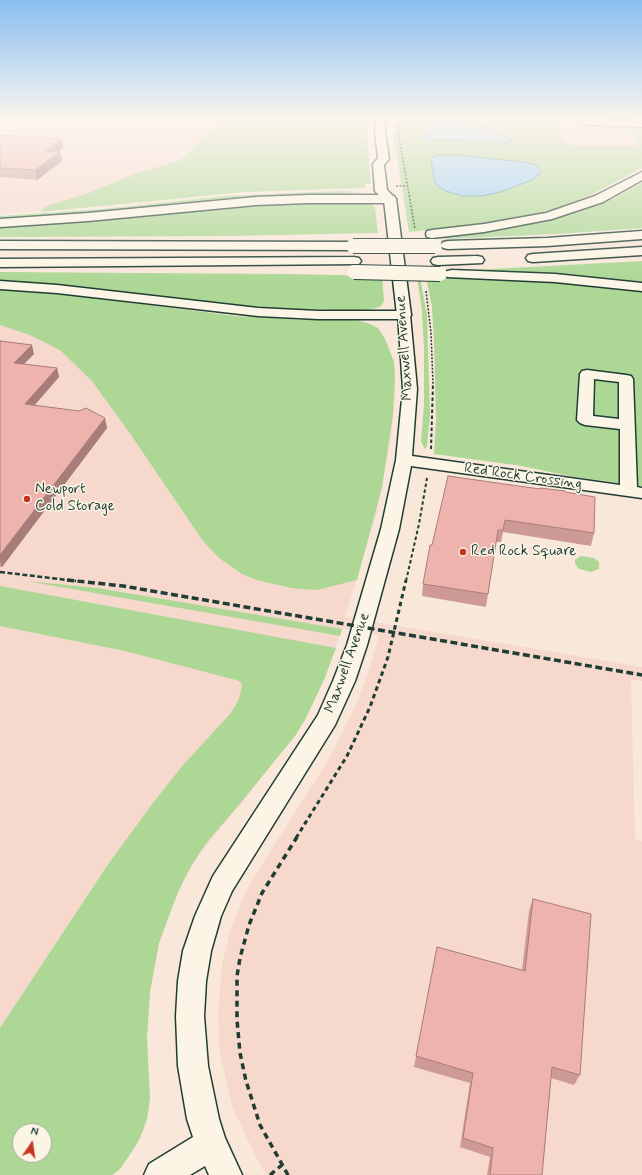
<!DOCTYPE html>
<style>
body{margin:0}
#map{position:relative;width:642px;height:1175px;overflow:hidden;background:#f9e8da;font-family:Mynerve,sans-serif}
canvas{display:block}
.north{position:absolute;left:12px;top:1123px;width:40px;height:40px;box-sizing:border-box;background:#fcf5e5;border:1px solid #a4ab9e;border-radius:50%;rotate:13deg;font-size:11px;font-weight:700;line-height:16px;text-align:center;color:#1f3d34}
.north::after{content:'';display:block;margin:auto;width:14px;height:18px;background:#c8321e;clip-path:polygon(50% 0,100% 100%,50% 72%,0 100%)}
</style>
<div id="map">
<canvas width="642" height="1175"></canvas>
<div class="north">N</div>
</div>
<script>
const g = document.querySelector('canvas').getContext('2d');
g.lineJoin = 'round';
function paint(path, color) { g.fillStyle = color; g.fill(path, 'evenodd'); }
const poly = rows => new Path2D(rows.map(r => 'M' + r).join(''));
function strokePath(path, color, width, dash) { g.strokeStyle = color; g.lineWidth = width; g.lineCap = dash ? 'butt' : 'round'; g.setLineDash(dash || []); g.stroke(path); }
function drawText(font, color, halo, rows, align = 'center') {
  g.font = font + ' Mynerve,sans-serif'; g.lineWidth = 3; g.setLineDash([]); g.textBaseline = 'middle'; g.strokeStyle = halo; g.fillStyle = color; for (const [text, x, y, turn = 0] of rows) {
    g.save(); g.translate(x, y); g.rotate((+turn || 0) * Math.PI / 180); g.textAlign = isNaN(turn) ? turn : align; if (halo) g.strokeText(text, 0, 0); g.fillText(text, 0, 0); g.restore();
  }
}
const built = poly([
 [0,119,368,119,367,138,371,184,365,184,365,187,360,188,243,192,107,206,0,214],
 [394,119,642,119,642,153,394,139],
 [0,298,382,333,389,347,394,367,395,395,391,439,377,513,345,617,642,667,642,681,631,680,635,839,642,841,642,1175,266,1175,255,1155,233,1109,220,1055,218,1017,222,964,230,931,246,890,332,754,357,703,369,670,379,635,342,629,324,680,299,728,248,795,200,853,183,882,172,906,159,943,150,992,147,1037,149,1109,144,1129,133,1150,120,1169,112,1175,0,1175],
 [20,1131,44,1131,44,1155,20,1155]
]);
const green = poly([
 [222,119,368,119,367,138,371,184,365,184,365,187,360,188,243,192,40,212,47,206,86,194,135,174,181,160],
 [394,119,555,119,564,143,581,146,635,146,637,144,627,129,632,126,642,126,642,168,591,195,551,210,513,219,476,225,409,232,394,139],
 [642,183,642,228,557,234,444,239,444,236,525,225,574,213,613,199],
 [340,191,361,192,0,220,0,216,103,209,224,196],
 [280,202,367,202,375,207,378,233,228,236,0,237,0,226],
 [642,261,642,284,576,276,473,271,473,270],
 [0,272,287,274,382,276,384,301,380,307,366,310,331,310,259,308,0,281],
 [417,277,420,277,427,315,430,414,427,446,425,449,421,442,424,404,424,348,422,311],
 [426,277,545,280,642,290,642,486,574,477,522,466,434,454,436,421,434,339,432,307],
 [0,288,37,291,236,316,303,320,357,320,370,324,378,328,385,339,394,362,395,377,393,414,382,487,357,580,317,590,291,588,257,580,242,574,219,558,203,541,129,432,92,381,61,351,52,346,30,335,0,325],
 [581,556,594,558,599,562,599,569,591,572,579,569,575,564,575,560],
 [26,581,97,588,342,629,340,636],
 [0,586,336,648,324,680,305,720,295,736,238,806,207,842,191,866,178,892,159,943,150,992,147,1037,150,1099,147,1119,140,1138,133,1150,120,1169,112,1175,0,1175,0,1028,109,863,153,803,183,765,231,713,239,699,242,687,241,682,236,680,125,651,0,626],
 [20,1131,44,1131,44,1155,20,1155]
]);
const water = poly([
 [422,119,459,119,507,137,511,141,509,143,502,143,484,141,428,140,425,137,422,119],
 [438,155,456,155,523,162,536,165,541,171,537,176,532,180,501,192,481,196,463,196,446,191,439,187,435,183,431,160,433,156,438,155]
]);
const pathFar3 = poly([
 [399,119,399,137,415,229],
 [396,186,408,186],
 [426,291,431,333,433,384]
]);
const pathFar2 = poly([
 [431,449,433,383],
 [406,581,419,524,427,478]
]);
const pathFar1 = poly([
 [296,838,347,756,370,707,388,657,406,580]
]);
const path = poly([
 [270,1175,282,1165],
 [288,1175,260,1125,246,1081,240,1053,237,1020,237,976,240,958,249,925,262,893,297,837]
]);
const minor = poly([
 [575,119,642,121,642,127,590,125,576,121,575,119],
 [404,311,409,312,410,315,417,389,412,456,620,485,620,429,585,425,580,423,577,420,580,374,582,371,587,370,626,375,631,376,633,379,637,487,642,488,642,498,411,466,399,529,367,645,355,681,335,725,232,891,221,916,211,951,206,981,204,1016,208,1066,219,1119,225,1138,242,1175,209,1175,205,1166,190,1175,144,1175,149,1164,193,1137,187,1119,178,1066,176,1016,178,981,183,951,195,916,213,876,318,715,333,681,347,645,381,529,396,460,403,389,398,315,399,312,404,311],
 [594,379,619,382,619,419,593,416,594,379]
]);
const major = poly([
 [376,119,386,119,385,132,389,159,384,165,387,190,396,199,411,315,409,318,404,319,399,318,397,315,384,200,375,191,373,164,378,158,375,132,376,119]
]);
const highway = poly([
 [642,172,642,180,603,202,552,219,484,232,432,238,427,237,426,234,427,231,432,230,484,224,546,213,595,196,642,172],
 [308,195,390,195,394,196,396,199,394,202,390,203,308,203,256,205,88,221,0,227,0,219,88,213,256,197,308,195],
 [642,231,642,239,547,246,448,249,443,248,441,245,443,242,448,241,547,238,642,231],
 [0,241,353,242,358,243,360,246,358,249,353,250,0,249,0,241],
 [642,247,642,255,533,262,528,261,526,258,528,255,533,254,642,247],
 [477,256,482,257,484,260,482,263,438,265,433,264,431,261,433,258,438,257,477,256],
 [354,257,359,258,361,261,359,264,0,267,0,259,354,257],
 [452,270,555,274,642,283,642,291,555,282,447,277,445,274,447,271,452,270],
 [0,281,57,285,258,308,318,311,404,311,409,312,411,315,409,318,404,319,318,319,258,316,57,293,0,289,0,281]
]);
const railFar1 = poly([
 [0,572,76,581]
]);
const rail = poly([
 [67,580,123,586,642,675]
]);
const highwayBridge = poly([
 [353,246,435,246],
 [354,272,440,274]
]);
const wall = poly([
 [0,135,62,139,63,148,59,152,60,152,62,161,37,180,0,177],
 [0,341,34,354,24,364,57,368,59,377,34,405,107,428,2,567,0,567],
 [540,489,565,492,594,533,591,546,503,532,501,542,496,542,486,607,422,596,423,584,432,545],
 [533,899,580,1075,574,1085,551,1078,542,1175,487,1175,490,1157,460,1147,470,1083,414,1067,437,947,522,970,529,911]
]);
const shadedWall = poly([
 [62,139,63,148,48,160,46,151],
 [60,152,62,161,37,180,35,170],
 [32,345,34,354,16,372,14,363],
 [57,368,59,377,27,414,25,404],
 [105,418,107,428,2,567,0,561,0,555]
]);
const building = poly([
 [0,135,62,139,46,151,60,152,35,170,0,168,0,135],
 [0,341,32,345,14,363,57,368,25,404,79,411,86,408,105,418,0,555,0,341],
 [448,476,540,489,540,488,565,491,565,492,595,497,594,533,505,520,503,530,498,530,488,594,423,584,430,545,432,545,448,476],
 [533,899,591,914,580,1075,552,1067,542,1175,490,1175,493,1148,463,1138,473,1073,416,1056,437,947,525,971,533,899]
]);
const markers = [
 [27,499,4,"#c8321e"],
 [463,552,4,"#c8321e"]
];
const streetNames = [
 ["Maxwell Avenue",405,348,-94],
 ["Red Rock Crossing",523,477,8],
 ["Maxwell Avenue",348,663,-70]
];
const poiNames = [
 ["Newport",35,490],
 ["Cold Storage",35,507],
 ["Red Rock Square",471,552]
];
paint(built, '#f6d8cd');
paint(green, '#acd795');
paint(water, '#97d0f6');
strokePath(water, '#6795a8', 1);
strokePath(minor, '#1f3d34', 3);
strokePath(major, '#1f3d34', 3);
strokePath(highway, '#1f3d34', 3);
strokePath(pathFar3, '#1f3d34', 1.5, [2, 1.5]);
strokePath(pathFar2, '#1f3d34', 2, [3.5, 2.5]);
strokePath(pathFar1, '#1f3d34', 3, [4.5, 3.5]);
strokePath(path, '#1f3d34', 3.5, [6, 4.5]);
paint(minor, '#fcf5e5');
paint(major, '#fcf5e5');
paint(highway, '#fcf5e5');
strokePath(railFar1, '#1f3d34', 2.5, [5, 2.5]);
strokePath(rail, '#1f3d34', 3.5, [7, 3.5]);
strokePath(highwayBridge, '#1f3d34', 16, []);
strokePath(highwayBridge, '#fcf5e5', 14);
paint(wall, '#ce9a96');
paint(shadedWall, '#a77d7a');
paint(building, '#efb3ae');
strokePath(building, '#a77d7a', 1);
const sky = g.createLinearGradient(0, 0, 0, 283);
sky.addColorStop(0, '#87bfee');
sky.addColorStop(0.42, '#fcf5ee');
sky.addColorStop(1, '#fcf5ee00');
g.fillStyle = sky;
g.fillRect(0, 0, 642, 283);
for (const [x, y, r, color] of markers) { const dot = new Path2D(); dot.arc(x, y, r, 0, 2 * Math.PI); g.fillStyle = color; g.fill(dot); strokePath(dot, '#fcf5e5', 1.5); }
drawText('15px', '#1f3d34', '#fcf5e5', streetNames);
drawText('15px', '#1f3d34', '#fcf5e5', poiNames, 'left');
</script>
